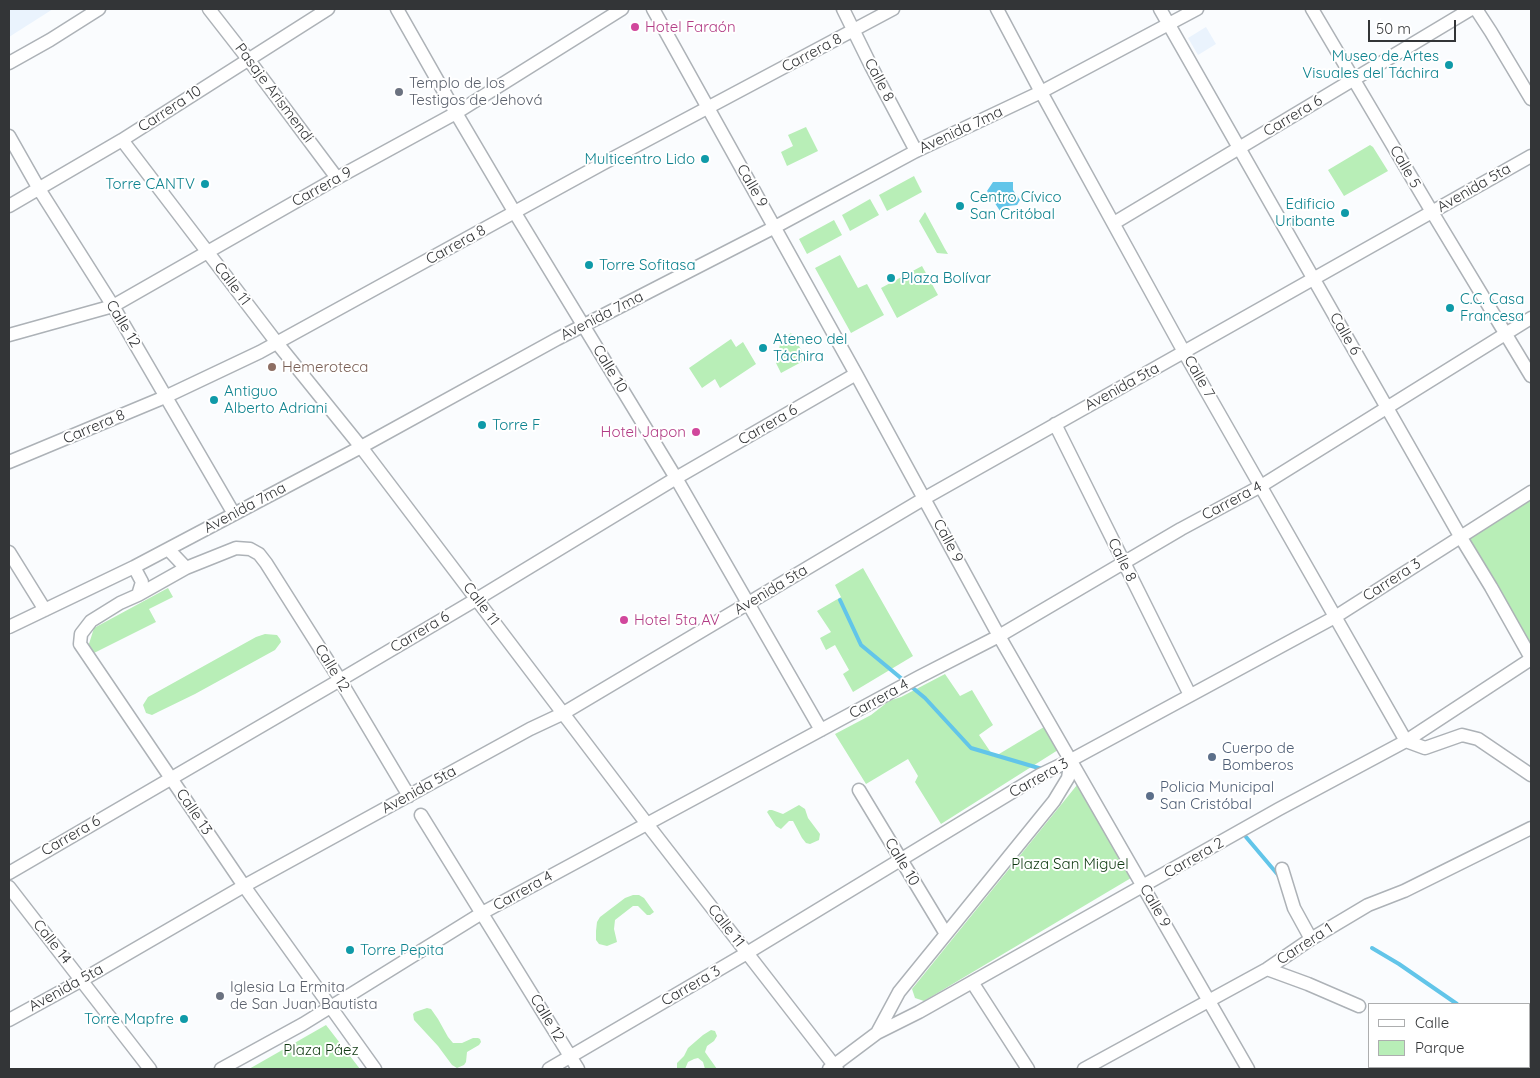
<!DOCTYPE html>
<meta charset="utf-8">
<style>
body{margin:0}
#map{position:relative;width:1540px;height:1078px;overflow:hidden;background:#fafcfe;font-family:Quicksand,sans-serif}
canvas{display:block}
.frame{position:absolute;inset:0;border:10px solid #333537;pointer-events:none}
.legend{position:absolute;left:1368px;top:1003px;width:162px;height:65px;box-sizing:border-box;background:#fff;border:1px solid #adaeaf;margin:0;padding:6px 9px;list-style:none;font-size:15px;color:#333537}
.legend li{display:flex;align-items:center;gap:10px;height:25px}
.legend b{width:25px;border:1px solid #adaeaf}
.scale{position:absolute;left:1368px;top:20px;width:88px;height:22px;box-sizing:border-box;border:2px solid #333537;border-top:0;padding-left:6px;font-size:15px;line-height:18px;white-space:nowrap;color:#333537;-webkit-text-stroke:4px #fff;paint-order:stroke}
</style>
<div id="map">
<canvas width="1540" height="1078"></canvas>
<div class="frame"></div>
<ul class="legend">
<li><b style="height:6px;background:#fff"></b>Calle</li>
<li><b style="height:14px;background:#b8eeb7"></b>Parque</li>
</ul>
<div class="scale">50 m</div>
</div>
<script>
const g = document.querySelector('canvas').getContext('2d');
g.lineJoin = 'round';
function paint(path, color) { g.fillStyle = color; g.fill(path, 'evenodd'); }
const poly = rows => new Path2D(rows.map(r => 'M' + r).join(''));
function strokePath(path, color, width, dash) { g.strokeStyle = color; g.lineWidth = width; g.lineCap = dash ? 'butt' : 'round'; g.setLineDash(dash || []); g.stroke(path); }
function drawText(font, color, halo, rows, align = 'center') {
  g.font = font + ' Quicksand,sans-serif'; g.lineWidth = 4; g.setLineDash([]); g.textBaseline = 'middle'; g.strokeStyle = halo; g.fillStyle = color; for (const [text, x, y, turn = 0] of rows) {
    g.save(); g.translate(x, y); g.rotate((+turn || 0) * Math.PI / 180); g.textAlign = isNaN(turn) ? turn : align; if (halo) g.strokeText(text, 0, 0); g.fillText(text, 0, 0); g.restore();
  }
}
const built = poly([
 [9,9,53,9,9,37],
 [1206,27,1216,44,1198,55,1188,38]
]);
const green = poly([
 [806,127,818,151,787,166,781,152,793,146,788,135],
 [1370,145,1373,147,1388,171,1344,196,1328,170],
 [914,176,922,192,887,211,879,195],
 [870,199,879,215,850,231,842,215],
 [925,212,945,249,948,254,937,253,919,221],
 [834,220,842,235,807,254,799,239],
 [840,255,858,288,867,284,884,315,851,333,815,268],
 [922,266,938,295,897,318,881,288],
 [791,333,807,359,781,373,776,363,781,340],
 [731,339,736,347,743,342,756,364,720,388,715,379,702,388,689,368],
 [1531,498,1531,645,1528,647,1464,538],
 [863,568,913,656,853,692,843,674,849,670,835,645,826,650,820,638,831,632,817,611,841,597,835,585],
 [168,588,173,597,149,609,156,622,92,654,88,647,94,628],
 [265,634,277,635,280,639,281,642,275,650,195,694,158,712,152,715,146,713,143,705,148,697,256,637],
 [945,674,960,696,972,690,993,725,979,735,994,757,1044,727,1058,750,941,824,915,782,918,776,908,759,866,784,835,734,871,715,889,701,901,697],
 [1077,785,1131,878,924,1001,915,998,912,989],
 [799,805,805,809,808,818,820,834,819,840,810,844,806,843,802,838,793,821,789,821,781,829,776,826,767,812,769,810,772,810,783,814],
 [633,895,639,895,644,898,654,912,650,915,647,915,638,906,633,906,615,920,614,929,617,942,607,946,599,944,596,940,596,931,597,922,600,917,625,898],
 [427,1008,431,1009,438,1019,448,1037,453,1043,462,1043,473,1038,478,1038,480,1039,481,1042,479,1045,467,1052,466,1062,464,1065,457,1068,452,1065,438,1046,414,1020,413,1014,415,1012],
 [326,1025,360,1069,249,1069],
 [711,1030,715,1031,717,1036,714,1041,707,1046,705,1052,717,1069,705,1069,703,1062,698,1058,694,1059,688,1062,685,1069,677,1069,677,1063,684,1056,688,1048,703,1035]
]);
const water = poly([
 [993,182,1013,182,1013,190,1020,200,1017,205,1008,206,1004,211,1000,211,987,191]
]);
const stream = poly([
 [840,600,861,645,925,698,971,748,1042,769],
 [1246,837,1279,876],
 [1372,948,1399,964,1457,1004],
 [1529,1054,1531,1056]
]);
const minor = poly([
 [209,9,248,59,337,178],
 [397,9,456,113,515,213,676,478,821,730],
 [653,9,856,374,999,636,1248,1069],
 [843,9,871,66,916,151],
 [997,9,1041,92,1184,352,1406,741],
 [1160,9,1460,536,1491,587,1531,658],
 [1312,9,1432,212,1531,376],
 [1476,9,1491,32,1531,99],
 [9,63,50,40,99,9],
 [9,136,39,189,113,306,234,514],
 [122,140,277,343,361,447,647,824,837,1069],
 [9,206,122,140,328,9],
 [1114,223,1471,9],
 [9,335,113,306,337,178,456,113,622,9],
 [1055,424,1190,695],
 [9,462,165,397,260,352,602,164,893,9],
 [168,549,186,568,236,548,250,549,259,554,266,563,340,680,409,796],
 [9,552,45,610],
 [134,567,142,582,138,595,120,603,91,621,81,634,80,644,244,886,375,1069],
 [138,595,186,568],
 [9,627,134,567,361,447,557,339,775,227,916,151,1041,92,1197,9],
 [1406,741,1425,748,1462,735,1478,739,1531,775],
 [859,790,946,934],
 [421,815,578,1069],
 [1282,869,1294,908,1311,939],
 [9,873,340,680,477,599,676,478,856,374],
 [9,887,150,1069],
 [1267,969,1308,984,1359,1006],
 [972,982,1028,1069],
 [9,1020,82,980,244,886,530,729,562,714,925,498,1531,156],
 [877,1033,899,992,1054,801,1068,778,1071,760],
 [221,1069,303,1024,482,913,919,677,999,636,1181,529,1261,486,1531,318],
 [549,1069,747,953,1040,775,1071,760,1335,617,1531,492],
 [829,1069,877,1033,919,1012,1279,809,1406,741,1531,659],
 [1084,1069,1267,969,1311,939,1368,905,1404,891,1531,828],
 [1413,1069,1417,1067]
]);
const markers = [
 [635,27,5,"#d1479c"],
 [1449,65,5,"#0f9aa8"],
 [399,92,5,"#6b7280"],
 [705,159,5,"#0f9aa8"],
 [205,184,5,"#0f9aa8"],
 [960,206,5,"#0f9aa8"],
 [1345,213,5,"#0f9aa8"],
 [589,265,5,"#0f9aa8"],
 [891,278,5,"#0f9aa8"],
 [1450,308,5,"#0f9aa8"],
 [763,348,5,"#0f9aa8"],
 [272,367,5,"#8d6e63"],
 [214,400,5,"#0f9aa8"],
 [482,425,5,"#0f9aa8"],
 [696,432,5,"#d1479c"],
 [624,620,5,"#d1479c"],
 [1212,757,5,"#5c6f8a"],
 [1150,796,5,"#5c6f8a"],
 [350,950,5,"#0f9aa8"],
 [220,996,5,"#6b7280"],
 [184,1019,5,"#0f9aa8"]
];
const hotelNames = [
 ["Hotel Faraón",645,27],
 ["Hotel Japon",686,432,"right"],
 ["Hotel 5ta AV",634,620]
];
const streetNames = [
 ["Carrera 8",812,53,-28],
 ["Calle 8",879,80,62],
 ["Pasaje Arismendi",274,93,53],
 ["Carrera 10",170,109,-33],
 ["Carrera 6",1293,116,-31],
 ["Avenida 7ma",961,130,-25],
 ["Calle 5",1405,167,60],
 ["Calle 9",752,186,60],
 ["Carrera 9",322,187,-29],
 ["Avenida 5ta",1474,188,-30],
 ["Carrera 8",456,245,-29],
 ["Calle 11",232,284,53],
 ["Avenida 7ma",602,316,-27],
 ["Calle 12",123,324,59],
 ["Calle 6",1345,334,60],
 ["Calle 10",610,369,59],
 ["Calle 7",1199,377,60],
 ["Avenida 5ta",1122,387,-29],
 ["Carrera 6",768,425,-30],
 ["Carrera 8",94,427,-23],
 ["Carrera 4",1232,501,-28],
 ["Avenida 7ma",245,508,-28],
 ["Calle 9",948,541,62],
 ["Calle 8",1122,560,64],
 ["Carrera 3",1392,580,-33],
 ["Avenida 5ta",771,590,-31],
 ["Calle 11",481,604,53],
 ["Carrera 6",420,632,-31],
 ["Calle 12",332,668,58],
 ["Carrera 4",879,699,-29],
 ["Carrera 3",1039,778,-29],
 ["Avenida 5ta",419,790,-29],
 ["Calle 13",194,812,56],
 ["Carrera 6",71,836,-30],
 ["Carrera 2",1194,858,-30],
 ["Calle 10",902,862,59],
 ["Carrera 4",523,891,-29],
 ["Calle 9",1155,906,60],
 ["Calle 11",726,926,52],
 ["Calle 14",52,942,52],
 ["Carrera 1",1305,944,-33],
 ["Carrera 3",691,986,-30],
 ["Avenida 5ta",66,988,-29],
 ["Calle 12",547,1018,59]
];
const cultureNames = [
 ["Museo de Artes",1439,56,"right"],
 ["Visuales del Táchira",1439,73,"right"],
 ["Multicentro Lido",695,159,"right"],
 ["Torre CANTV",195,184,"right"],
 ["Centro Cívico",970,197],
 ["San Critóbal",970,214],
 ["Edificio",1335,204,"right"],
 ["Uribante",1335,221,"right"],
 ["Torre Sofitasa",599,265],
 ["Plaza Bolívar",901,278],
 ["C.C. Casa",1460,299],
 ["Francesa",1460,316],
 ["Ateneo del",773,339],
 ["Táchira",773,356],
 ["Antiguo",224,391],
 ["Alberto Adriani",224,408],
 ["Torre F",492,425],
 ["Torre Pepita",360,950],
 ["Torre Mapfre",174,1019,"right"]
];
const worshipNames = [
 ["Templo de los",409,83],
 ["Testigos de Jehová",409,100],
 ["Iglesia La Ermita",230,987],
 ["de San Juan Bautista",230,1004]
];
const educationNames = [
 ["Hemeroteca",282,367]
];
const serviceNames = [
 ["Cuerpo de",1222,748],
 ["Bomberos",1222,765],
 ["Policia Municipal",1160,787],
 ["San Cristóbal",1160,804]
];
const parkNames = [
 ["Plaza San Miguel",1070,864],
 ["Plaza Páez",321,1050]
];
paint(built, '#eaf3fd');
paint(green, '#b8eeb7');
paint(water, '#62c5e9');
strokePath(stream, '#62c5e9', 4);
strokePath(minor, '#adb2b7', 15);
strokePath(minor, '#fff', 12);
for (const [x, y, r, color] of markers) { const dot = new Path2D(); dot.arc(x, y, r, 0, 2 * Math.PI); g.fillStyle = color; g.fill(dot); strokePath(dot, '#fff', 2); }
drawText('15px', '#b23c85', '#fff', hotelNames, 'left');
drawText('15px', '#333537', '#fff', streetNames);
drawText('15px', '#0d838f', '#fff', cultureNames, 'left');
drawText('15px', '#5b616d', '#fff', worshipNames, 'left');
drawText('15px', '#785e54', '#fff', educationNames, 'left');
drawText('15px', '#4e5e75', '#fff', serviceNames, 'left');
drawText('15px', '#0f3911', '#fff', parkNames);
</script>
